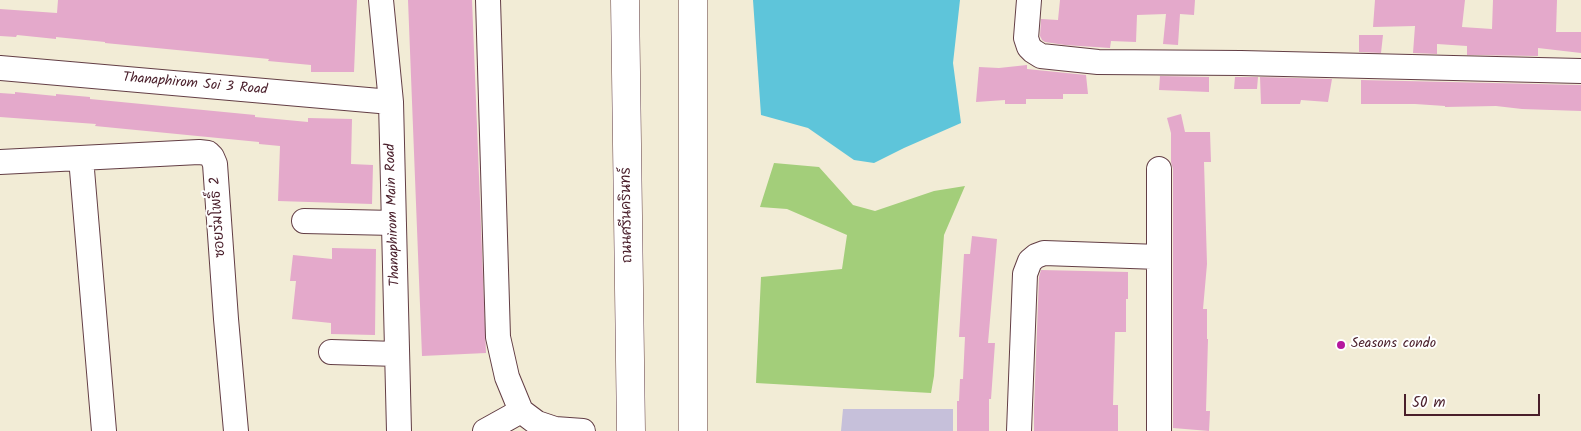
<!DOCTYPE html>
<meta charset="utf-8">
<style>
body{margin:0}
#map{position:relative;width:1581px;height:431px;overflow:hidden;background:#f2ecd6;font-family:Kalam,sans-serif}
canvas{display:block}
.scale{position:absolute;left:1404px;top:394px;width:136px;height:22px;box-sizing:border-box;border:2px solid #4a1f2b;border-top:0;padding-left:6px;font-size:15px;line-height:18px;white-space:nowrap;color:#4a1f2b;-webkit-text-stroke:4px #fff;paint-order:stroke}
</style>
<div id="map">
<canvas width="1581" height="431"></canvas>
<div class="scale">50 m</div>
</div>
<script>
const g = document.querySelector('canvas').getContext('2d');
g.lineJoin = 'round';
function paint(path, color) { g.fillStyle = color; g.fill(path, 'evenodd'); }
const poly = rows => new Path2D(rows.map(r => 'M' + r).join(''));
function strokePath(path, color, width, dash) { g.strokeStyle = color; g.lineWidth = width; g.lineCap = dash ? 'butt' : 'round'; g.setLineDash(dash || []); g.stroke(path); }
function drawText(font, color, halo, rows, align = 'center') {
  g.font = font + ' Kalam,"Playpen Sans Thai",sans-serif'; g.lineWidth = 4; g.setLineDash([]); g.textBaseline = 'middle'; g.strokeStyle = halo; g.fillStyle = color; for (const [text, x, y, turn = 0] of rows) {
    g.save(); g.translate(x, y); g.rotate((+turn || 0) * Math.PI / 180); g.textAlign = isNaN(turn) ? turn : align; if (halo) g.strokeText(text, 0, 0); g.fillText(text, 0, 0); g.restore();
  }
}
const industrial = poly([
 [843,409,953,409,953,431,841,431]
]);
const green = poly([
 [774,163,819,167,853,205,875,211,934,191,965,186,944,235,934,376,931,393,756,383,761,277,842,269,847,235,787,209,760,207]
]);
const water = poly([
 [753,0,960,0,953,63,961,123,904,148,874,163,854,160,808,128,761,115]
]);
const building = poly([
 [58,0,357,0,354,72,311,72,311,65,268,61,269,59,105,43,105,42,56,37,56,39,17,35,16,37,0,36,0,9,57,13],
 [408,0,472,0,486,353,422,356],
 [1060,0,1195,0,1194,15,1180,14,1178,45,1163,44,1166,14,1137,15,1136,42,1111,41,1110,48,1065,45,1045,42,1042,40,1040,36,1041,19,1058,20],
 [1375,0,1465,0,1462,27,1492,29,1493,0,1557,0,1556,32,1581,32,1581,53,1538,48,1538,56,1467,55,1467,46,1437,44,1437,54,1413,53,1415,26,1373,27],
 [1359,35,1383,35,1381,53,1359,52],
 [1027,65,1027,69,1086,75,1088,94,1063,94,1063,99,1026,99,1026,104,1005,104,1005,100,976,102,979,67,999,68],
 [1160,76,1209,77,1209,92,1159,90],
 [1235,77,1258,77,1257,89,1234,89],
 [1260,77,1332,79,1328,102,1301,100,1300,104,1261,104],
 [1361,80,1581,85,1581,111,1522,109,1496,106,1445,107,1445,106,1415,104,1361,104],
 [15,92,56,96,56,94,90,97,90,99,255,115,255,117,308,122,308,118,352,119,351,164,373,165,372,204,278,201,280,146,259,144,259,142,95,126,96,124,0,117,0,93,15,94],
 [1181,114,1185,132,1210,132,1211,162,1204,162,1207,264,1203,309,1207,309,1207,339,1208,339,1206,411,1210,411,1209,431,1173,428,1173,169,1171,162,1171,133,1167,118],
 [972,236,997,239,988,343,995,343,991,399,989,399,989,431,957,431,957,401,959,401,960,379,963,379,965,337,959,337,964,254,970,254],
 [332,248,376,249,375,335,331,334,331,323,292,319,296,281,290,281,293,255,332,259],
 [1041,270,1128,272,1128,299,1126,299,1126,332,1115,332,1113,405,1118,405,1118,431,1034,431,1034,409,1039,277]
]);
const minor = poly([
 [381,0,391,102,399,431],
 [488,0,498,337,507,377,521,411,537,423,555,429],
 [1029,0,1026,38,1029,47,1033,51,1041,56,1098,62,1241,63,1581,71],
 [0,68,391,102],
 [81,158,104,431],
 [0,162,199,152,208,153,212,157,215,164,226,319,236,431],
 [1159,169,1159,431],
 [304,221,394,223],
 [331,352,397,354],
 [485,431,521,411],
 [552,431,555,429,583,431],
 [1019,431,1025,274,1030,261,1036,256,1044,253,1159,257]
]);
const major = poly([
 [625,0,631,431],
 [693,0,693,431]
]);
const markers = [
 [1341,345,5,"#b5179e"]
];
const streetNames = [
 ["Thanaphirom Soi 3 Road",195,85,5],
 ["Thanaphirom Main Road",394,215,-92],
 ["ถนนศรีนครินทร์",628,215,-91],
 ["ซอยร่มโพธิ์ 2",219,217,-94]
];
const poiNames = [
 ["Seasons condo",1351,345]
];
paint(industrial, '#c6c0da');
paint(green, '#a3ce7a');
paint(water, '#5ec5da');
paint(building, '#e4a9cb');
strokePath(minor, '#633e45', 26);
strokePath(major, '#633e45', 29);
strokePath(minor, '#fff', 24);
strokePath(major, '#fff', 28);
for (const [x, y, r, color] of markers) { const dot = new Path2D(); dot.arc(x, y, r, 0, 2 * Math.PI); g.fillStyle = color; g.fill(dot); strokePath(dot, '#fff', 2); }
drawText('14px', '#4a1f2b', '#fff', streetNames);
drawText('14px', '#4a1f2b', '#fff', poiNames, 'left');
</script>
